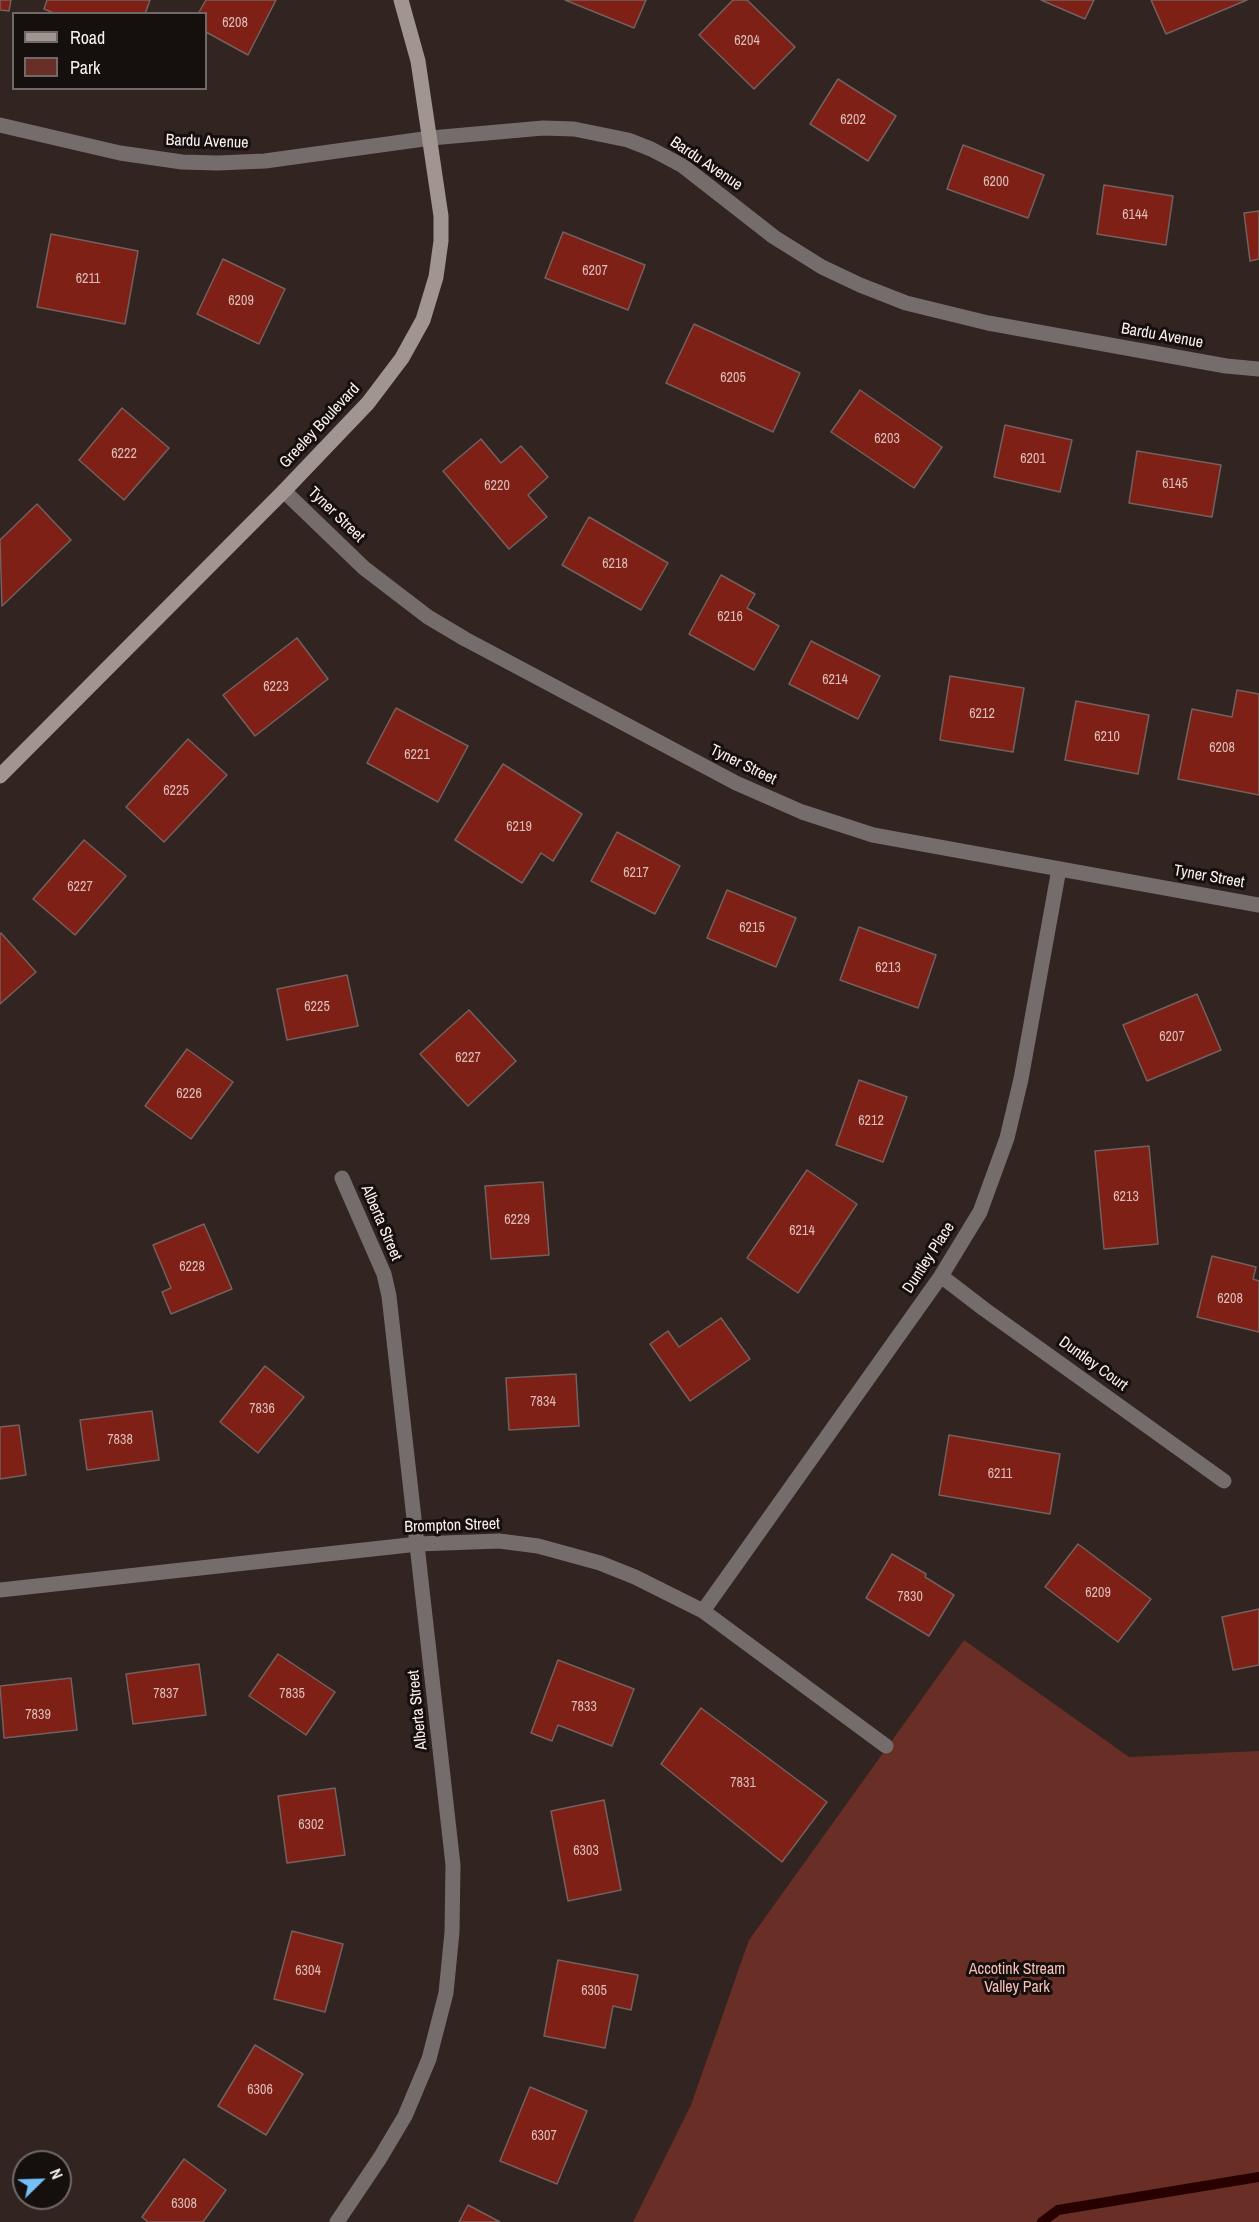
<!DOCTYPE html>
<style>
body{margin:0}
#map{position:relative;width:1259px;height:2222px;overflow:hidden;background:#322421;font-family:"Archivo Narrow",sans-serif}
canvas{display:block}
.legend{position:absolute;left:12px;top:12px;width:195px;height:78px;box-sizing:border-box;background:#150f0e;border:2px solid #716968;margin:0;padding:8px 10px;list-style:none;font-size:18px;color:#fbf0ee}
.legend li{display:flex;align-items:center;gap:12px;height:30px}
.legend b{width:30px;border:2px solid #716968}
.north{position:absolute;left:12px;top:2150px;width:60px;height:60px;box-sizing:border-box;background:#150f0e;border:2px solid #716968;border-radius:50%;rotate:67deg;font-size:16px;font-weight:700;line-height:24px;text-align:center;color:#fbf0ee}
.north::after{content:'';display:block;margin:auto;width:21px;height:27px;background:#73c1f6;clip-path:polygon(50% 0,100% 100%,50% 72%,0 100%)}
</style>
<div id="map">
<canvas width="1259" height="2222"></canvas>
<ul class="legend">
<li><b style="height:8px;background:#a19592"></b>Road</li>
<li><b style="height:16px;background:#692f26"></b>Park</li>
</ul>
<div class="north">N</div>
</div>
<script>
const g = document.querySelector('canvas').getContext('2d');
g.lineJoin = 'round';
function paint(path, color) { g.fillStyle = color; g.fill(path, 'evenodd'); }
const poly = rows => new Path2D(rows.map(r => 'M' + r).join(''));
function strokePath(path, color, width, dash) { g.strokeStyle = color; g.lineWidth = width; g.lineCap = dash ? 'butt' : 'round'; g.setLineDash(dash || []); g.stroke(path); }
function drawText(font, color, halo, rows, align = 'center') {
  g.font = font + ' "Archivo Narrow",sans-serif'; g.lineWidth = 6; g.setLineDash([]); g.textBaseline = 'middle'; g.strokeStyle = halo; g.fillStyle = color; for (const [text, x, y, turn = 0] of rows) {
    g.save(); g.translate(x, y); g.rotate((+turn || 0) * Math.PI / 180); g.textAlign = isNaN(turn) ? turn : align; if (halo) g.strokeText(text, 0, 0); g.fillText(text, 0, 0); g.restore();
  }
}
const green = poly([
 [964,1640,1129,1757,1259,1751,1259,2222,633,2222,691,2105,749,1940]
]);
const stream = poly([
 [1042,2222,1058,2210,1259,2177]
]);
const building = poly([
 [0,0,11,0,9,11,0,10,0,0],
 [47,0,150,0,145,14,56,14,44,9,47,0],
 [206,0,276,0,248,55,206,32,206,14,198,14,206,0],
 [565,0,646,0,634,28,565,0],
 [733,0,747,0,795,47,754,89,699,35,733,0],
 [1041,0,1094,0,1085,19,1041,0],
 [1151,0,1247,0,1166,34,1151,0],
 [838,79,896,116,868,161,810,124,838,79],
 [963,145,1044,175,1028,218,947,189,963,145],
 [1104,185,1173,196,1166,245,1097,234,1104,185],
 [1259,211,1259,259,1250,261,1244,213,1259,211],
 [563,232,645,265,628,310,545,278,563,232],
 [51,234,138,251,125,324,37,307,51,234],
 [223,259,285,289,259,344,197,314,223,259],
 [694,324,800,373,773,432,666,383,694,324],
 [860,390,942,447,914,488,831,432,860,390],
 [122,408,169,448,124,500,79,460,122,408],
 [1005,425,1072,440,1060,492,994,477,1005,425],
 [481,439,501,463,521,446,548,477,528,495,547,517,509,549,443,471,481,439],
 [1137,451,1221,465,1212,517,1129,503,1137,451],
 [37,504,71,540,2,606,0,540,37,504],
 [589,517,668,563,641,610,562,565,589,517],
 [721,575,755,594,747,608,779,626,754,670,689,634,721,575],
 [297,638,328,679,255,736,223,695,297,638],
 [811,641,880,676,858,719,789,684,811,641],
 [950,676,1024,688,1013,752,940,740,950,676],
 [1237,690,1259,694,1259,795,1178,779,1192,709,1232,717,1237,690],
 [1076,701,1149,715,1138,774,1065,760,1076,701],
 [396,708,468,746,438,802,367,763,396,708],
 [188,739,227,775,164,842,126,807,188,739],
 [503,764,582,814,553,861,541,853,522,883,455,840,503,764],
 [617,832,680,866,655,914,591,881,617,832],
 [84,840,126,876,75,935,33,899,84,840],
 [727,890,796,918,776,967,707,938,727,890],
 [859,927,936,955,918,1008,840,980,859,927],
 [1,933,36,972,0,1004,0,934,1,933],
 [347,975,358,1026,287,1040,277,989,347,975],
 [1197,994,1221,1050,1147,1081,1123,1025,1197,994],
 [469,1010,516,1061,468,1106,420,1054,469,1010],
 [187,1049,233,1082,191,1139,145,1106,187,1049],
 [859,1080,907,1097,883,1162,836,1145,859,1080],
 [1149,1146,1158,1244,1104,1249,1095,1151,1149,1146],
 [807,1170,857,1204,798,1293,747,1258,807,1170],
 [543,1182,549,1255,491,1259,485,1186,543,1182],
 [204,1224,232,1289,171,1314,162,1292,171,1288,153,1245,204,1224],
 [1212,1256,1256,1267,1253,1279,1259,1281,1259,1332,1197,1317,1212,1256],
 [721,1318,750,1359,690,1401,650,1344,668,1331,679,1347,721,1318],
 [265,1366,304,1397,258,1453,220,1422,265,1366],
 [576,1374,579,1426,509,1430,506,1378,576,1374],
 [152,1411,159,1460,87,1470,80,1420,152,1411],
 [19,1425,26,1475,0,1479,0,1427,19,1425],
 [949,1435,1060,1454,1050,1514,939,1495,949,1435],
 [1078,1544,1151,1599,1118,1642,1045,1587,1078,1544],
 [892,1554,926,1574,925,1577,954,1595,929,1636,866,1598,892,1554],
 [1259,1609,1259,1665,1233,1670,1222,1617,1259,1609],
 [278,1654,335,1692,306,1735,249,1696,278,1654],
 [558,1660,634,1689,612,1746,558,1725,552,1741,531,1733,558,1660],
 [199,1664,206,1715,133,1724,126,1674,199,1664],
 [71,1678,77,1730,4,1738,0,1686,71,1678],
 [701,1708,827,1802,782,1862,661,1764,701,1708],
 [335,1788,345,1855,287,1863,278,1796,335,1788],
 [604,1800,621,1890,568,1901,551,1811,604,1800],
 [292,1931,343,1944,325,2012,274,1999,292,1931],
 [558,1960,638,1975,631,2010,613,2006,605,2048,544,2036,558,1960],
 [255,2045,303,2074,266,2135,218,2106,255,2045],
 [530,2087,587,2111,557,2184,500,2161,530,2087],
 [184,2159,226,2190,203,2222,148,2222,142,2217,184,2159],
 [468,2205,500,2222,459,2222,468,2205]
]);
const street = poly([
 [0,125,120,153,182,162,218,163,265,161,431,138,543,128,574,129,628,140,651,149,683,166,774,237,822,267,860,285,906,303,988,323,1226,366,1259,369],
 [284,491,364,568,428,617,465,639,736,783,802,812,873,835,1259,905],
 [941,1276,984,1309,1224,1481],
 [0,1590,418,1544,499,1541,538,1546,600,1563,635,1577,703,1611,886,1746],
 [703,1611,941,1276,980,1212,1007,1138,1021,1079,1059,869],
 [337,2222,380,2158,405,2116,429,2059,446,1993,452,1932,453,1865,389,1296,384,1274,342,1178]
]);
const secondary = poly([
 [0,776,284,491,368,403,402,358,423,320,436,277,441,241,441,216,418,61,401,0]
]);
const numberNames = [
 ["6208",235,23],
 ["6204",747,41],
 ["6202",853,120],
 ["6200",996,182],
 ["6144",1135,215],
 ["6207",595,271],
 ["6211",88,279],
 ["6209",241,301],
 ["6205",733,378],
 ["6203",887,439],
 ["6222",124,454],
 ["6201",1033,459],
 ["6145",1175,484],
 ["6220",497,486],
 ["6218",615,564],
 ["6216",730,617],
 ["6214",835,680],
 ["6223",276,687],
 ["6212",982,714],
 ["6210",1107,737],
 ["6208",1222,748],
 ["6221",417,755],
 ["6225",176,791],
 ["6219",519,827],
 ["6217",636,873],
 ["6227",80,887],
 ["6215",752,928],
 ["6213",888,968],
 ["6225",317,1007],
 ["6207",1172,1037],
 ["6227",468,1058],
 ["6226",189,1094],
 ["6212",871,1121],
 ["6213",1126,1197],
 ["6229",517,1220],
 ["6214",802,1231],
 ["6228",192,1267],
 ["6208",1230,1299],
 ["7834",543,1402],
 ["7836",262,1409],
 ["7838",120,1440],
 ["6211",1000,1474],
 ["6209",1098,1593],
 ["7830",910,1597],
 ["7837",166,1694],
 ["7835",292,1694],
 ["7833",584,1707],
 ["7839",38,1715],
 ["7831",743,1783],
 ["6302",311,1825],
 ["6303",586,1851],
 ["6304",308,1971],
 ["6305",594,1991],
 ["6306",260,2090],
 ["6307",544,2136],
 ["6308",184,2204]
];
const streetNames = [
 ["Bardu Avenue",207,142,2],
 ["Bardu Avenue",706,164,34],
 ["Bardu Avenue",1162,336,10],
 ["Greeley Boulevard",320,426,-47],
 ["Tyner Street",336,515,44],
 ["Tyner Street",743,765,26],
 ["Tyner Street",1209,877,10],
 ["Alberta Street",381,1223,67],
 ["Duntley Place",929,1258,-57],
 ["Duntley Court",1093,1364,36],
 ["Brompton Street",452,1526,-2],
 ["Alberta Street",418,1710,-96]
];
const parkNames = [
 ["Accotink Stream",1017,1970],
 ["Valley Park",1017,1988]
];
paint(green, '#692f26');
strokePath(stream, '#290000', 10);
paint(building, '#7e2016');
strokePath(building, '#72615e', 1.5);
strokePath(street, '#756d6c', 15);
strokePath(secondary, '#a19592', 15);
drawText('14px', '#dcbcb8', null, numberNames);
drawText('16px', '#fbf0ee', '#150f0e', streetNames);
drawText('16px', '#f7c1b7', '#150f0e', parkNames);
</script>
